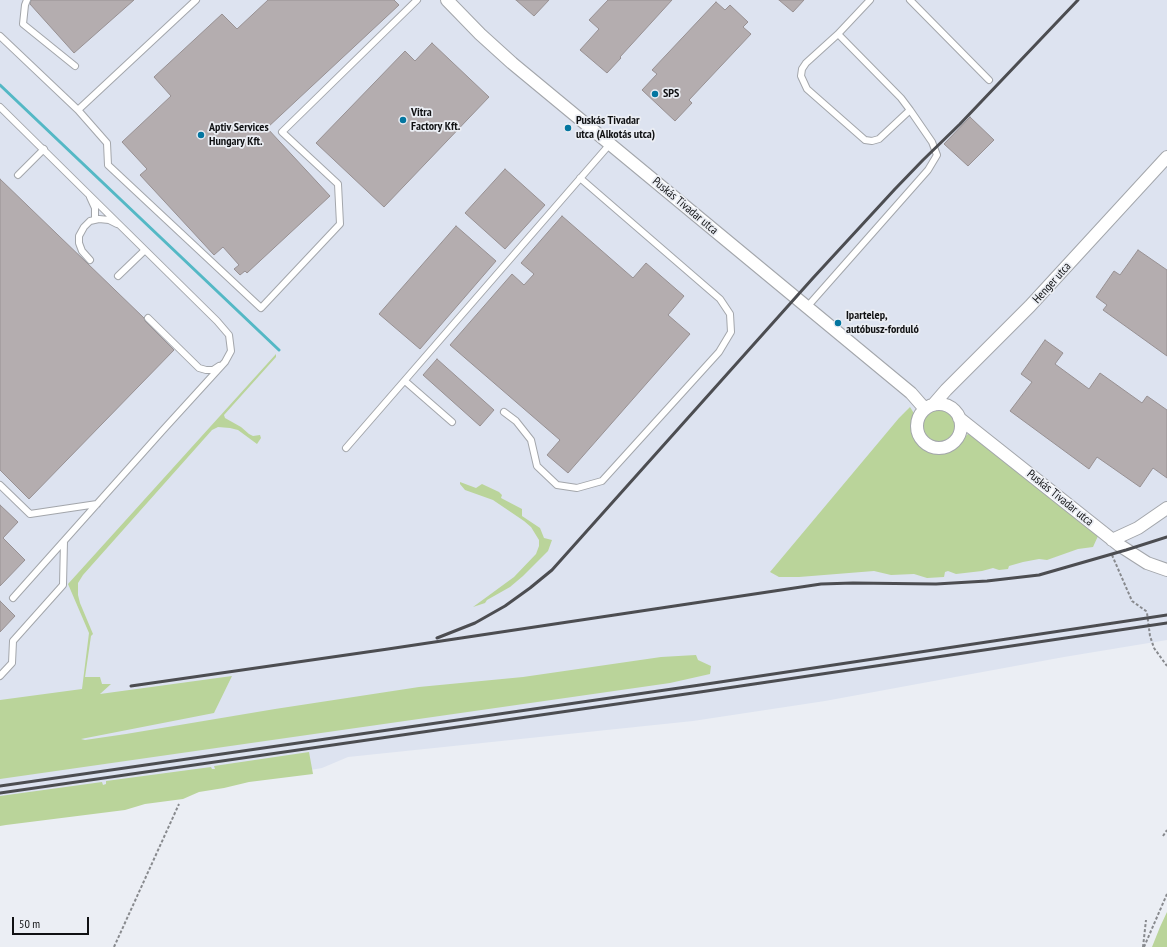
<!DOCTYPE html>
<meta charset="utf-8">
<style>
body{margin:0}
#map{position:relative;width:1167px;height:947px;overflow:hidden;background:#ebeef4;font-family:"PT Sans Narrow",sans-serif}
canvas{display:block}
.scale{position:absolute;left:12px;top:917px;width:77px;height:18px;box-sizing:border-box;border:2px solid #101113;border-top:0;padding-left:5px;font-size:12px;line-height:14px;white-space:nowrap;color:#101113;-webkit-text-stroke:3px #ebeef4;paint-order:stroke}
</style>
<div id="map">
<canvas width="1167" height="947"></canvas>
<div class="scale">50 m</div>
</div>
<script>
const g = document.querySelector('canvas').getContext('2d');
g.lineJoin = 'round';
function paint(path, color) { g.fillStyle = color; g.fill(path, 'evenodd'); }
const poly = rows => new Path2D(rows.map(r => 'M' + r).join(''));
function strokePath(path, color, width, dash) { g.strokeStyle = color; g.lineWidth = width; g.lineCap = dash ? 'butt' : 'round'; g.setLineDash(dash || []); g.stroke(path); }
function drawText(font, color, halo, rows, align = 'center') {
  g.font = font + ' "PT Sans Narrow",sans-serif'; g.lineWidth = 3.5; g.setLineDash([]); g.textBaseline = 'middle'; g.strokeStyle = halo; g.fillStyle = color; for (const [text, x, y, turn = 0] of rows) {
    g.save(); g.translate(x, y); g.rotate((+turn || 0) * Math.PI / 180); g.textAlign = isNaN(turn) ? turn : align; if (halo) g.strokeText(text, 0, 0); g.fillText(text, 0, 0); g.restore();
  }
}
const built = poly([
 [0,0,1167,0,1167,640,1064,657,825,701,693,721,348,757,322,768,0,824]
]);
const green = poly([
 [276,354,276,357,224,415,225,418,241,427,249,434,253,436,260,435,261,438,257,444,238,430,230,428,218,427,212,430,83,575,78,583,78,595,80,603,93,634,91,636,85,677,100,677,102,684,111,684,100,694,232,676,214,713,81,739,85,740,126,734,275,709,419,687,523,677,661,657,696,655,698,660,711,666,710,674,670,683,0,779,0,700,82,689,89,633,68,584],
 [910,407,915,415,915,431,918,439,923,445,933,450,946,451,954,447,969,433,1074,516,1098,536,1093,547,1078,549,1047,560,1039,559,1023,562,1009,566,1008,569,999,570,993,568,982,571,956,574,948,571,945,572,944,577,927,578,914,574,891,575,874,571,799,577,779,577,770,572,899,418],
 '923 426a16 16 0 1 1 32 0a16 16 0 1 1-32 0Z',
 [460,482,476,488,482,484,499,492,502,495,501,498,522,509,522,516,540,528,544,538,552,540,548,551,523,576,510,587,487,600,485,603,473,607,514,577,536,554,539,546,539,540,531,527,524,521,493,500,465,490,460,484],
 [309,752,313,774,249,782,224,788,199,792,183,799,145,804,125,810,6,825,0,826,0,796,102,782,103,785,106,784,106,781,211,767,212,769,215,769,214,766],
 [1167,912,1167,947,1152,947,1160,927]
]);
const stream = poly([
 [0,85,279,350]
]);
const building = poly([
 [31,0,134,0,74,53,30,4,31,0],
 [268,0,394,0,399,5,267,128,330,196,247,273,245,271,240,275,234,269,239,265,223,247,214,255,140,175,147,169,122,142,171,96,154,77,222,14,237,29,268,0],
 [516,0,549,0,534,16,516,0],
 [608,0,672,0,620,57,621,58,607,73,580,50,599,29,589,20,608,0],
 [779,0,804,0,793,12,779,0],
 [716,2,725,10,730,5,748,22,743,27,751,34,689,100,692,103,675,121,642,90,657,74,652,70,716,2],
 [432,43,489,97,384,207,316,143,405,51,415,61,432,43],
 [970,117,994,140,968,166,944,144,970,117],
 [505,169,545,205,505,249,465,213,505,169],
 [0,179,144,318,145,321,174,350,29,499,0,470,0,179],
 [562,216,633,278,646,263,684,296,668,315,690,334,568,473,547,455,560,440,450,345,512,274,524,285,534,274,521,263,562,216],
 [456,226,496,261,420,349,379,314,456,226],
 [1138,250,1167,270,1167,356,1103,310,1107,305,1096,297,1114,271,1120,275,1138,250],
 [1045,340,1063,353,1055,364,1089,389,1100,373,1142,403,1147,396,1167,410,1167,478,1153,468,1140,487,1097,457,1089,469,1010,411,1032,382,1021,374,1045,340],
 [437,359,494,410,480,426,423,375,437,359],
 [0,505,18,522,3,538,25,560,0,586,0,505],
 [0,601,15,616,0,632,0,601]
]);
const path = poly([
 [1112,555,1132,601,1146,611,1147,613,1150,636,1154,648,1167,666],
 [1163,836,1167,830],
 [114,947,179,804],
 [1143,947,1146,920],
 [1144,947,1167,894]
]);
const service = poly([
 [27,0,25,5,23,24,75,66],
 [910,0,989,80],
 [838,34,870,0],
 [0,36,78,110,196,0],
 [0,107,217,321,229,335,231,351,225,362,163,430,13,598],
 [78,110,107,143,108,165,261,308,340,224,338,184,282,132,417,0],
 [18,175,44,149],
 [90,197,95,208,95,220],
 [90,260,82,251,79,243,79,236,84,227,90,221,99,219,109,220,117,224],
 [118,276,145,250],
 [807,307,928,170,937,155,932,142,910,110,901,98,838,34,806,63,802,69,801,76,807,89,865,140,872,141,879,139,910,110],
 [148,318,199,368,206,370,213,370,219,366],
 [405,381,452,422],
 [504,412,516,421,531,440,537,466,557,485,577,488,602,481,719,352,731,332,730,314,720,299,580,178],
 [346,448,610,144],
 [0,485,30,514,97,504],
 [0,676,12,663,13,641,63,585,64,541]
]);
const minor = poly([
 [447,0,480,34,512,63,911,393,925,409],
 '917 426a22 22 0 1 1 44 0a22 22 0 1 1-44 0Z',
 [933,405,946,390,1030,306,1167,157],
 [959,418,1119,545,1147,563,1167,570],
 [1112,540,1138,528,1167,508]
]);
const rail = poly([
 [437,638,475,623,505,606,530,588,552,570,813,278,895,189,923,160,960,124,1078,0],
 [131,686,388,649,821,584,853,583,936,584,987,581,1039,575,1126,550,1167,537],
 [0,786,700,685,1167,615],
 [0,793,700,692,1167,623]
]);
const markers = [
 [655,94,4,"#0476a0"],
 [403,120,4,"#0476a0"],
 [568,128,4,"#0476a0"],
 [201,135,4,"#0476a0"],
 [838,323,4,"#0476a0"]
];
const poiNames = [
 ["SPS",663,94],
 ["Vitra",411,113],
 ["Factory Kft.",411,127],
 ["Puskás Tivadar",576,121],
 ["utca (Alkotás utca)",576,135],
 ["Aptiv Services",209,128],
 ["Hungary Kft.",209,142],
 ["Ipartelep,",846,316],
 ["autóbusz-forduló",846,330]
];
const streetNames = [
 ["Puskás Tivadar utca",685,206,40],
 ["Henger utca",1052,283,-48],
 ["Puskás Tivadar utca",1060,498,39]
];
paint(built, '#dde3f0');
paint(green, '#bad49a');
strokePath(stream, '#54b8c5', 3);
paint(building, '#b4adaf');
strokePath(building, '#989193', 1);
strokePath(service, '#a3a6ab', 8);
strokePath(minor, '#a3a6ab', 14);
strokePath(path, '#888a8e', 2, [3, 2]);
strokePath(service, '#fff', 6);
strokePath(minor, '#fff', 12);
strokePath(rail, '#4c4d51', 3);
for (const [x, y, r, color] of markers) { const dot = new Path2D(); dot.arc(x, y, r, 0, 2 * Math.PI); g.fillStyle = color; g.fill(dot); strokePath(dot, '#ebeef4', 1.5); }
drawText('bold 12px', '#101113', '#ebeef4', poiNames, 'left');
drawText('12px', '#101113', '#ebeef4', streetNames);
</script>
